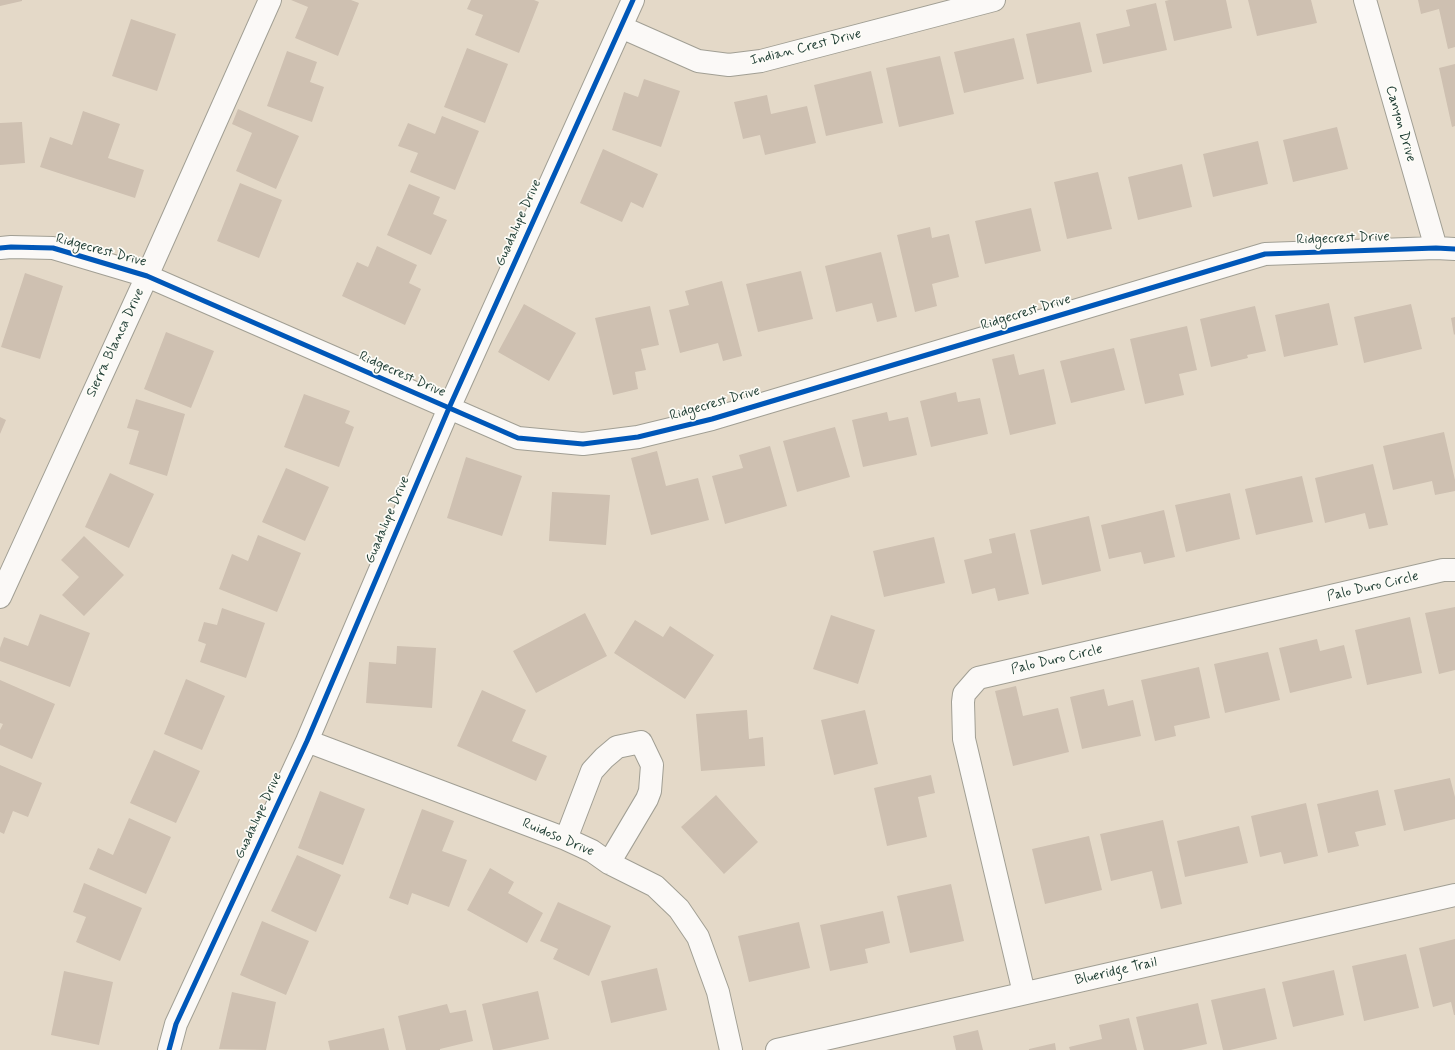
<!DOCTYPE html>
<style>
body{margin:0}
canvas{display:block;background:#e4d9c8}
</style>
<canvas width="1455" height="1050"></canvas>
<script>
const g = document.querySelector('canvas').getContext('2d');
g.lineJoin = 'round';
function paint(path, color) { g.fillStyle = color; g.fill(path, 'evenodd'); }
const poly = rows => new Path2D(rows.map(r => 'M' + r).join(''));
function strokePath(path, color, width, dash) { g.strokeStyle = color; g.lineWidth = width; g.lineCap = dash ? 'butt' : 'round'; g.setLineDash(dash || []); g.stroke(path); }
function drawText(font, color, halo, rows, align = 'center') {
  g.font = font + ' Mynerve,sans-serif'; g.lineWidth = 3.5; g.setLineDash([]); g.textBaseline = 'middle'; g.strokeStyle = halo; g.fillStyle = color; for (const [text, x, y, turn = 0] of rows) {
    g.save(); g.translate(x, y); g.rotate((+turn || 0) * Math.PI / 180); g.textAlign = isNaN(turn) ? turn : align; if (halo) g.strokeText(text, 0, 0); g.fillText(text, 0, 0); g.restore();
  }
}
const building = poly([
 [0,0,22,0,22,1,0,6],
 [291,0,351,0,359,3,338,56,295,38,308,7],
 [471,0,534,0,539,2,519,53,475,35,483,15,467,9],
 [1169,0,1226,0,1232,28,1174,41,1165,1],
 [1248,0,1311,0,1317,23,1257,36],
 [1418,0,1455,0,1455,47,1448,49,1439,9,1421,14],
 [1156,3,1167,50,1103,64,1096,34,1130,26,1126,10],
 [131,19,176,34,157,91,112,76],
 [1080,22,1092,72,1037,84,1026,34],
 [1014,38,1024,79,964,93,954,52],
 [467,48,508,64,485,123,444,107],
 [287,51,317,62,310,82,324,87,312,122,267,106],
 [940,56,954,114,899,127,886,68],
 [1455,64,1455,126,1452,127,1439,68],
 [871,71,883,123,826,136,814,85],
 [644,79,680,91,661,147,612,130,624,92,638,97],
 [767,95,771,114,807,106,816,143,765,155,760,135,743,139,734,102],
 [238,109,299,136,276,189,236,171,252,133,232,124],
 [83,111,120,124,108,158,144,170,135,198,40,167,50,137,72,145],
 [442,116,479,131,455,190,410,172,418,153,398,146,408,123,435,134],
 [22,122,25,163,0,165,0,123],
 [1337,127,1348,169,1293,182,1283,140],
 [1258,141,1268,184,1213,197,1203,154],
 [603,149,658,174,643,208,631,202,622,222,580,203],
 [1182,164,1192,207,1138,220,1128,177],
 [1098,172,1112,229,1067,239,1054,182],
 [240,183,282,200,259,258,217,241],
 [409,184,440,197,433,214,447,220,431,255,387,235],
 [1031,208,1041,251,985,264,975,221],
 [930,227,932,238,949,234,959,277,932,284,937,306,915,312,897,235],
 [377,246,417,265,409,283,421,289,405,325,342,296,357,262,368,267],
 [881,252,897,317,877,322,872,303,836,312,825,266],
 [801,271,813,319,758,332,746,284],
 [25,273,63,286,40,359,1,347],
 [722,281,742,356,723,361,718,343,680,353,669,310,689,305,685,291],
 [1329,303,1338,345,1284,357,1275,315],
 [524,304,576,333,549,381,498,352],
 [1411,304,1422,349,1364,363,1354,317],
 [650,306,659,345,641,349,646,370,635,372,638,389,613,395,595,318],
 [1255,306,1266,351,1247,355,1248,358,1211,367,1200,319],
 [1455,317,1455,334,1454,335,1451,318],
 [1187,326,1197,370,1179,374,1184,395,1145,404,1130,339],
 [166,332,214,351,191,408,144,389],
 [1114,348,1125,390,1071,403,1060,361],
 [1014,354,1019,375,1044,369,1056,424,1010,435,992,359],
 [956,392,958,402,980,398,988,434,931,447,920,401],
 [304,394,350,411,345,423,354,427,339,467,284,447],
 [136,399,185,414,167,476,129,464,139,431,127,428],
 [887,412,889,421,908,417,917,455,863,467,852,420],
 [0,417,6,420,0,434],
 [835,427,850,477,797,492,783,441],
 [1444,432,1455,480,1455,491,1435,495,1432,481,1393,490,1383,446],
 [770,446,787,506,725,524,712,476,743,468,739,455],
 [657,451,666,486,698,478,709,520,651,535,631,458],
 [466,457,522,476,502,536,447,518],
 [1373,464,1388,525,1369,529,1365,513,1325,523,1315,478],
 [286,468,329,487,305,541,262,522],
 [110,473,154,494,129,548,85,527],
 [1302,476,1313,522,1256,535,1245,489],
 [552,492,610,495,606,545,549,541],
 [1230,493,1240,539,1186,552,1175,505],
 [1164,510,1175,557,1144,564,1141,552,1109,559,1101,525],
 [1089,516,1101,571,1042,585,1030,530],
 [1015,533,1029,594,998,601,995,588,972,594,964,560,992,553,989,539],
 [258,535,301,553,277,612,219,589,232,554,248,561],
 [84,536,124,575,84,616,62,595,79,577,61,560],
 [934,537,945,583,884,597,873,551],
 [1455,607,1455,670,1439,674,1425,613],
 [222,608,265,623,246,678,200,662,206,644,198,641,204,622,217,625],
 [585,613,607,656,536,693,513,651],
 [40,614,90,633,70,687,0,661,0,648,4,637,28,646],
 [831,615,875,630,858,684,813,669],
 [1410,617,1422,673,1367,685,1355,630],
 [635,620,663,637,670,626,714,655,685,699,614,653],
 [1317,639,1320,651,1344,645,1352,678,1290,693,1279,648],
 [397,646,436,648,432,708,366,703,369,662,396,664],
 [1268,652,1280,700,1225,713,1214,664],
 [1199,667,1210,718,1174,726,1176,736,1155,741,1141,680],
 [186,679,225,696,202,750,164,734],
 [0,680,55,704,32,759,0,745,0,730,3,724,0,723],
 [1016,686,1023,716,1058,708,1069,752,1013,766,995,691],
 [1104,689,1108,706,1133,700,1141,736,1082,749,1070,697],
 [482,690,526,710,512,741,547,756,536,781,457,746],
 [747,710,749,739,763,737,765,766,701,771,696,714],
 [865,710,878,764,834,775,821,720],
 [154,750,200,771,176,823,130,803],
 [0,765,42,783,28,817,13,811,4,834,0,832],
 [931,775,935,793,918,797,927,837,887,846,874,788],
 [1450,778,1455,797,1455,819,1404,831,1394,790],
 [1378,790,1386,825,1355,832,1359,846,1328,853,1317,804],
 [320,791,365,809,343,865,298,848],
 [716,795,758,842,724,874,681,827],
 [1306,803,1318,856,1284,864,1281,852,1260,857,1251,816],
 [422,809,454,821,442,851,467,860,449,907,412,893,408,905,389,898],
 [129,818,171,837,146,894,89,869,98,848,113,855],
 [1163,820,1182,904,1161,909,1152,871,1111,881,1100,834],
 [1239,826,1248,863,1185,877,1177,841],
 [1089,836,1102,890,1045,904,1032,849],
 [297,855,341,875,316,932,271,911],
 [490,868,514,882,508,893,543,913,527,943,467,910],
 [84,883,142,908,120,961,76,942,86,917,73,912],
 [951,884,964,941,910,953,897,896],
 [558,902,611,926,589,976,553,959,558,949,540,941],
 [883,911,890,943,865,949,868,963,830,971,820,925],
 [262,921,309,941,286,995,240,975],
 [799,922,810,968,749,982,738,936],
 [1455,939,1455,1015,1454,1015,1451,1002,1433,1007,1419,948],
 [1406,954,1419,1008,1364,1021,1352,966],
 [657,968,667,1010,611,1023,601,981],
 [1334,970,1344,1015,1293,1027,1282,982],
 [64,971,113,982,99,1045,51,1035],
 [1265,988,1277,1039,1230,1050,1223,1050,1211,1000],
 [538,991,549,1039,500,1050,493,1050,482,1004],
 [232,992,276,1002,266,1050,219,1049],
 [1198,1003,1207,1044,1181,1050,1144,1050,1136,1017],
 [447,1004,450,1013,466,1010,473,1041,440,1049,440,1050,406,1050,398,1016],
 [1129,1018,1137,1050,1070,1050,1069,1047,1102,1039,1099,1025],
 [384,1028,389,1050,330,1050,328,1041],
 [978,1030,983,1050,956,1050,953,1036],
 [1055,1043,1056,1050,1029,1050,1029,1049]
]);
const minor = poly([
 [1365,0,1436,248],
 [621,27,698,61,729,65,761,61,994,0],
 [0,248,11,247,53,248,147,276,518,438,583,444,638,437,712,419,1265,254,1436,248,1455,249],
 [0,597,147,276,270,0],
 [307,741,566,839,592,851,609,863,655,886,679,909,698,937,718,992,731,1050],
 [566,839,592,771,604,758,617,747,641,742,652,765,650,791,647,799,609,863],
 [1024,993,964,739,963,702,964,694,978,678,1443,570,1455,570],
 [169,1050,176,1024,307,741,449,408,633,0],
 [777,1050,1455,895]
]);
const cycleway = poly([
 [0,248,11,247,53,248,147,276,518,438,583,444,638,437,712,419,1265,254,1436,248,1455,249],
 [169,1050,176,1024,307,741,449,408,633,0]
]);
const streetNames = [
 ["Indian Crest Drive",806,48,-14],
 ["Canyon Drive",1400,124,74],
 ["Guadalupe Drive",519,223,-66],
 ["Ridgecrest Drive",1343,239,-2],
 ["Ridgecrest Drive",101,251,15],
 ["Ridgecrest Drive",1026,313,-17],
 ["Sierra Blanca Drive",116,343,-65],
 ["Ridgecrest Drive",402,375,24],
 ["Ridgecrest Drive",715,404,-16],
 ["Guadalupe Drive",388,520,-67],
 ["Palo Duro Circle",1373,587,-13],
 ["Palo Duro Circle",1057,660,-13],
 ["Guadalupe Drive",259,816,-65],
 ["Ruidoso Drive",558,838,23],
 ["Blueridge Trail",1116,972,-13]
];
paint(building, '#cec0b1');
strokePath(minor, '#a19f94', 24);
strokePath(minor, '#fbf9f7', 22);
strokePath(cycleway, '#0057b8', 5);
drawText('14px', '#1f3d34', '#fdfcf7', streetNames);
</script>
